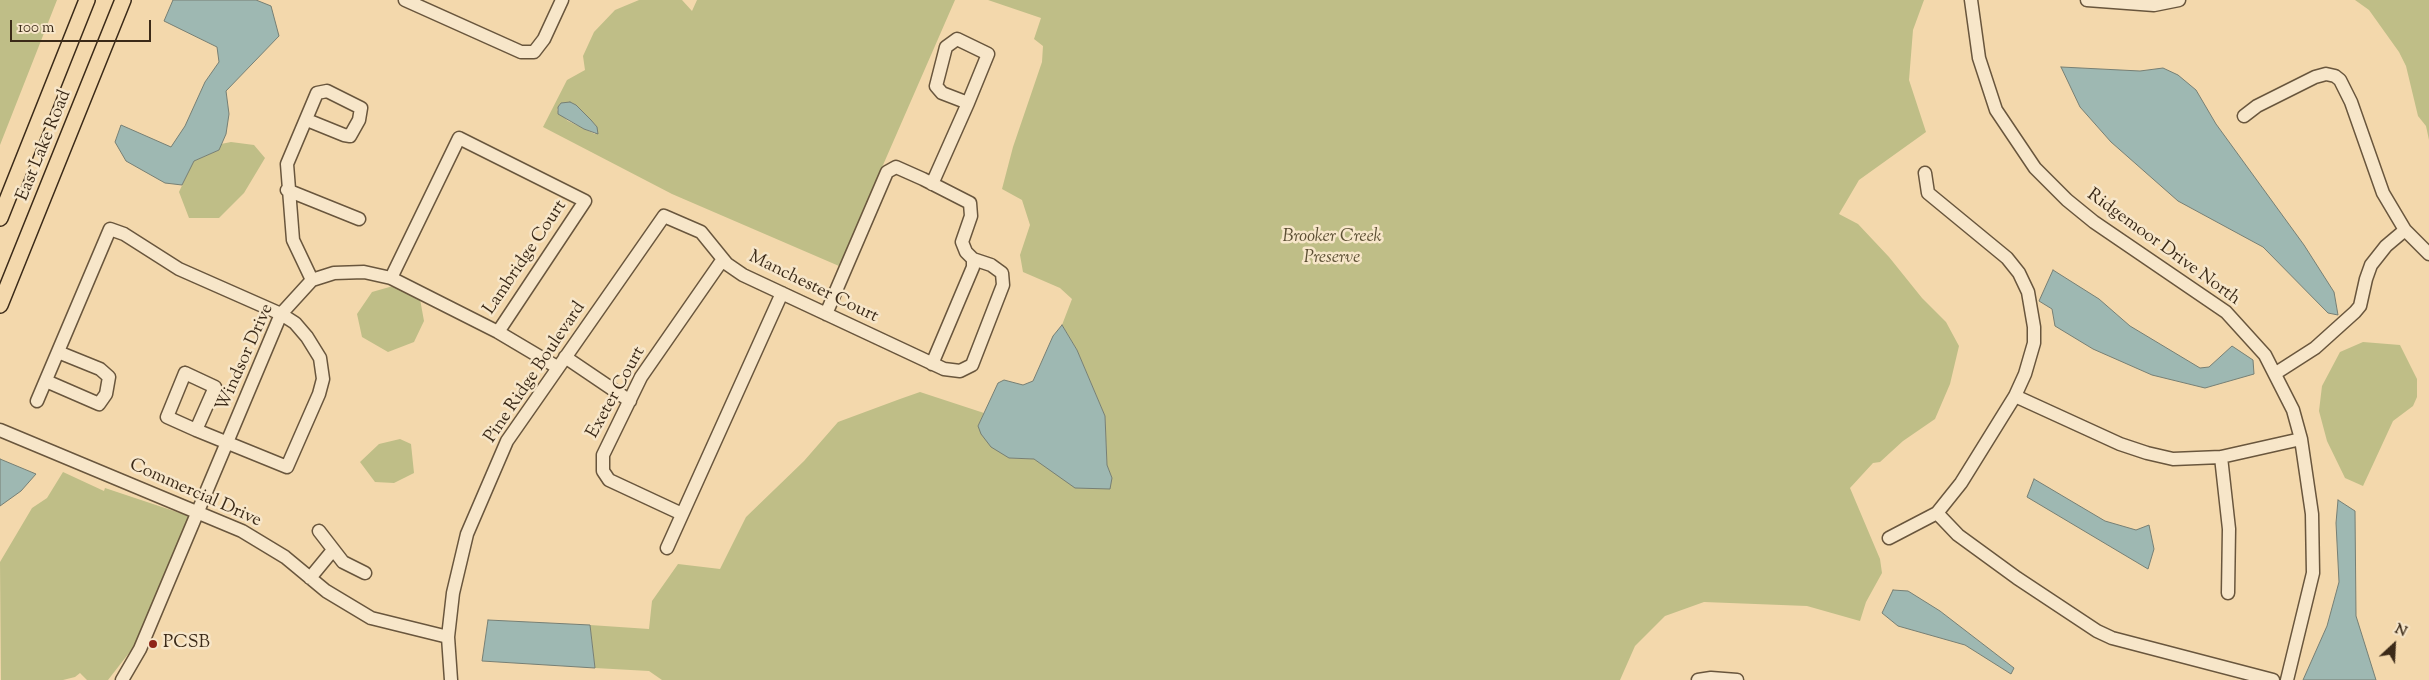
<!DOCTYPE html>
<style>
body{margin:0}
#map{position:relative;width:2429px;height:680px;overflow:hidden;background:#f3d8ac;font-family:"Sorts Mill Goudy",serif}
canvas{display:block}
.north{position:absolute;left:2369px;top:620px;width:50px;height:50px;-webkit-text-stroke:4px #f7e6c9;paint-order:stroke;rotate:25deg;font-size:14px;font-weight:700;line-height:20px;text-align:center;color:#3b2a18}
.north::after{content:'';display:block;margin:auto;width:18px;height:22px;background:#3b2a18;clip-path:polygon(50% 0,100% 100%,50% 72%,0 100%)}
.scale{position:absolute;left:10px;top:20px;width:141px;height:22px;box-sizing:border-box;border:2px solid #3b2a18;border-top:0;padding-left:6px;font-size:15px;line-height:18px;white-space:nowrap;color:#3b2a18;-webkit-text-stroke:4px #f7e6c9;paint-order:stroke}
</style>
<div id="map">
<canvas width="2429" height="680"></canvas>
<div class="north">N</div>
<div class="scale">100 m</div>
</div>
<script>
const g = document.querySelector('canvas').getContext('2d');
g.lineJoin = 'round';
function paint(path, color) { g.fillStyle = color; g.fill(path, 'evenodd'); }
const poly = rows => new Path2D(rows.map(r => 'M' + r).join(''));
function strokePath(path, color, width, dash) { g.strokeStyle = color; g.lineWidth = width; g.lineCap = dash ? 'butt' : 'round'; g.setLineDash(dash || []); g.stroke(path); }
function drawText(font, color, halo, rows, align = 'center') {
  g.font = font + ' "Sorts Mill Goudy",serif'; g.lineWidth = 5; g.setLineDash([]); g.textBaseline = 'middle'; g.strokeStyle = halo; g.fillStyle = color; for (const [text, x, y, turn = 0] of rows) {
    g.save(); g.translate(x, y); g.rotate((+turn || 0) * Math.PI / 180); g.textAlign = isNaN(turn) ? turn : align; if (halo) g.strokeText(text, 0, 0); g.fillText(text, 0, 0); g.restore();
  }
}
const green = poly([
 [0,0,57,0,0,145],
 [639,0,682,0,692,11,697,0,955,0,839,266,672,194,543,127,567,80,585,70,583,56,594,32,615,10],
 [561,103,576,105,597,127,595,134,568,121,557,110],
 [988,0,1924,0,1913,30,1909,80,1926,132,1859,180,1839,214,1858,224,1889,257,1922,298,1946,322,1959,346,1950,384,1935,419,1903,441,1880,462,1873,463,1850,488,1880,559,1882,573,1866,602,1860,621,1807,606,1704,602,1665,616,1635,646,1620,680,662,680,649,671,595,668,590,625,649,629,652,601,678,564,720,569,746,517,804,461,838,422,900,399,920,392,984,413,978,426,1009,458,1034,459,1052,470,1112,478,1107,465,1105,416,1077,350,1062,325,1072,299,1060,288,1023,272,1020,255,1030,225,1022,200,1002,189,1013,147,1042,62,1043,46,1034,39,1041,18],
 [2355,0,2429,0,2429,140,2426,126,2418,116,2406,66,2399,52,2369,10],
 [231,142,254,145,265,158,244,193,219,218,189,218,179,192,191,166,194,161,219,150,221,144],
 [393,286,420,299,424,321,414,342,388,352,362,337,357,314,372,292],
 [2363,342,2400,345,2417,379,2417,397,2413,406,2393,421,2363,486,2345,478,2327,441,2319,411,2322,386,2340,352],
 [400,439,411,444,414,473,394,483,375,482,360,462,379,444],
 [63,472,104,491,105,488,189,516,136,644,108,680,87,680,80,673,75,677,63,680,1,680,0,562,32,508,47,498]
]);
const water = poly([
 [173,0,256,0,271,6,279,36,226,91,229,114,226,134,219,150,194,161,182,185,165,183,126,161,115,142,121,125,171,147,185,126,205,82,219,62,217,47,164,21,173,0],
 [2061,67,2140,71,2163,68,2178,75,2196,90,2216,124,2304,245,2334,292,2338,315,2328,313,2263,247,2178,201,2111,142,2080,107,2061,67],
 [570,102,576,105,591,120,597,127,598,134,584,129,558,114,558,107,561,103,570,102],
 [2053,270,2099,299,2130,326,2200,368,2209,367,2232,346,2253,360,2254,374,2205,388,2152,375,2093,349,2055,326,2052,309,2039,301,2053,270],
 [1062,325,1077,350,1105,416,1107,465,1112,478,1110,489,1075,488,1034,459,1009,458,991,447,981,434,978,426,998,383,1004,380,1023,385,1033,381,1053,336,1062,325],
 [0,459,36,474,21,491,0,506,0,459],
 [2034,479,2105,521,2136,530,2149,525,2154,549,2148,569,2027,497,2034,479],
 [2338,500,2355,511,2356,616,2376,680,2303,680,2327,626,2339,582,2336,523,2338,500],
 [1893,590,1908,591,1940,611,2014,668,2011,674,1965,645,1898,626,1882,613,1893,590],
 [488,620,590,625,595,668,482,661,488,620]
]);
const minor = poly([
 [405,0,521,52,534,52,544,39,562,0],
 [1971,0,1979,58,1996,110,2035,168,2067,200,2094,222,2226,312,2265,355,2293,410,2301,439,2312,514,2313,573,2287,680],
 [2087,0,2154,5,2179,0],
 [2244,116,2257,106,2315,77,2326,74,2335,76,2340,80,2351,102,2383,193,2405,230,2429,254],
 [307,120,344,135,350,136,359,120,361,108,327,91,317,93,287,164,293,240,312,280],
 [932,184,968,103,988,54,957,39,946,47,936,86,942,93,968,103],
 [287,190,359,219],
 [391,278,459,138,585,201,498,332],
 [826,314,887,172,896,167,923,179,970,203,971,216,962,242,966,252,973,259,973,267,932,364],
 [565,357,630,401],
 [185,373,215,387,196,430,167,417,185,373],
 [2276,373,2315,348,2355,312,2360,306,2366,279,2371,265,2386,246,2405,230],
 [46,381,99,404,106,394,109,377,100,369,58,352],
 [2015,396,2120,444,2147,453,2173,459,2221,457,2301,439],
 [37,401,110,229,124,234,179,269,281,314,295,323,307,337,320,358,323,379,319,394,287,467,196,430],
 [0,430,242,531,285,557,326,591,371,618,448,637],
 [2221,457,2229,529,2228,593],
 [1937,513,1958,535,2017,578,2097,631,2112,638,2273,680],
 [682,514,609,480,603,471,603,455,641,377,723,259],
 [319,531,343,562,365,573],
 [1889,538,1937,513,1961,483,2015,396,2025,374,2034,343,2034,327,2028,292,2019,273,2007,258,1928,193,1925,173],
 [667,548,782,293],
 [310,578,333,550],
 [122,680,140,649,281,314,312,280,334,273,364,272,391,278,498,332,557,367],
 [451,680,448,637,453,593,467,534,507,441,664,216,701,232,727,264,743,275,944,369,960,371,972,365,1003,285,1002,273,991,265,973,259],
 [1698,680,1711,678,1737,680]
]);
const major = poly([
 [0,218,87,0],
 [0,305,123,0]
]);
const markers = [
 [153,644,5,"#8f2418"]
];
const streetNames = [
 ["East Lake Road",45,146,-68],
 ["Ridgemoor Drive North",2163,248,36],
 ["Lambridge Court",526,258,-56],
 ["Manchester Court",813,288,26],
 ["Windsor Drive",246,358,-66],
 ["Pine Ridge Boulevard",536,373,-56],
 ["Exeter Court",617,393,-61],
 ["Commercial Drive",195,494,24]
];
const parkNames = [
 ["Brooker Creek",1332,238],
 ["Preserve",1332,259]
];
const poiNames = [
 ["PCSB",163,644]
];
paint(green, '#bfbe87');
paint(water, '#9eb8b2');
strokePath(water, '#767f74', 1);
strokePath(minor, '#69563d', 15);
strokePath(major, '#3b2a18', 18);
strokePath(minor, '#f7e6c9', 12);
strokePath(major, '#f3d8ac', 15);
for (const [x, y, r, color] of markers) { const dot = new Path2D(); dot.arc(x, y, r, 0, 2 * Math.PI); g.fillStyle = color; g.fill(dot); strokePath(dot, '#f7e6c9', 2); }
drawText('18px', '#3b2a18', '#f7e6c9', streetNames);
drawText('italic 18px', '#5c4f34', '#f7e6c9', parkNames);
drawText('18px', '#3b2a18', '#f7e6c9', poiNames, 'left');
</script>
